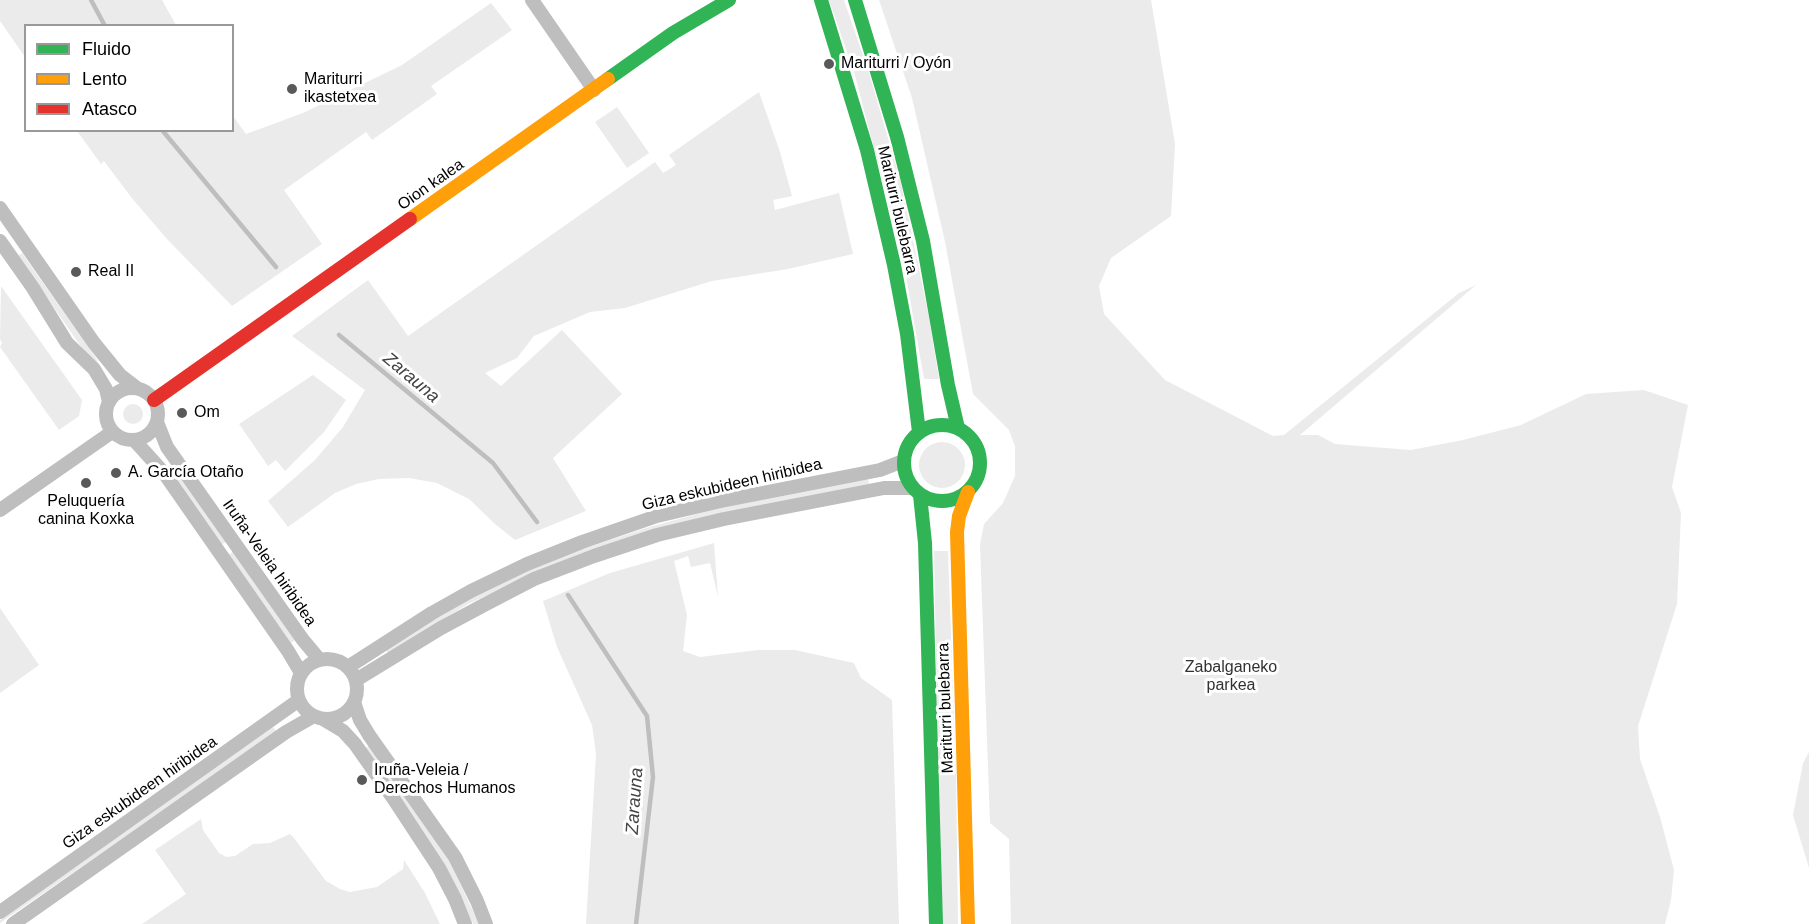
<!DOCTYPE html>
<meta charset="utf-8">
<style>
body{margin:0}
#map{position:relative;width:1809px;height:924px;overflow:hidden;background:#fff;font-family:Helvetica,sans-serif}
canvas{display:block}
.legend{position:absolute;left:24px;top:24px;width:210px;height:108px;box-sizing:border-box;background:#fff;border:2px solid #999;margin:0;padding:8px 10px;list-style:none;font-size:18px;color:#000}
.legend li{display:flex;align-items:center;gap:12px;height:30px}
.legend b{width:30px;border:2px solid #999}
</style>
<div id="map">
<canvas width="1809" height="924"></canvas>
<ul class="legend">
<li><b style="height:8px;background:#30b455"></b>Fluido</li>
<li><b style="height:8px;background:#ff9f0a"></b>Lento</li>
<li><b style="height:8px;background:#e5322d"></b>Atasco</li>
</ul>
</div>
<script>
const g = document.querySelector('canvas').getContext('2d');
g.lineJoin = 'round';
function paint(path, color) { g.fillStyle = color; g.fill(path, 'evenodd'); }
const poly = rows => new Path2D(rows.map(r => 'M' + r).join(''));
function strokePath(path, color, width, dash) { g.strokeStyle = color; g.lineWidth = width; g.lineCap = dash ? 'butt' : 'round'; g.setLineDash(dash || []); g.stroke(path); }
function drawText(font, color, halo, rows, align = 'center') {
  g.font = font + ' Helvetica,sans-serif'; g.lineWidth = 6; g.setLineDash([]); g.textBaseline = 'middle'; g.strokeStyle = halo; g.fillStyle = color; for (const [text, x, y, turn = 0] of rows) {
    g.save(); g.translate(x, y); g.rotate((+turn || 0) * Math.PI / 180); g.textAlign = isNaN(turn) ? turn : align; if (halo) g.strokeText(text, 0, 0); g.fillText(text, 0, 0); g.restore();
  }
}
const green = poly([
 [0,0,162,0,176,25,26,26,25,57,0,21],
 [829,0,844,0,869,73,901,183,928,312,939,379,924,379,903,259,854,72],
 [879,0,1151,0,1175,144,1171,216,1111,258,1099,286,1104,314,1165,380,1273,436,1284,435,1459,293,1476,285,1300,435,1318,435,1335,444,1411,450,1463,440,1521,425,1586,394,1644,390,1688,405,1672,487,1681,513,1677,604,1638,726,1640,759,1660,817,1674,870,1671,900,1665,924,1011,924,1009,839,990,823,980,545,984,524,1003,503,1015,476,1015,446,1009,430,973,394,945,242,912,98],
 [491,3,512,30,431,86,437,94,372,140,366,132,284,190,322,244,232,306,167,239,131,197,104,161,101,164,77,131,232,130,233,116,246,134,303,113,402,65],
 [759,92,780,152,792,196,773,200,775,210,839,193,853,254,788,269,712,281,625,308,590,312,534,336,517,358,485,373,501,386,562,330,622,394,553,458,586,511,515,540,495,524,469,499,437,483,409,478,379,479,356,484,335,493,288,527,268,501,315,460,343,427,365,390,292,336,368,280,408,336,655,162,663,173,676,165,669,155],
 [617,107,649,153,627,168,595,122],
 [22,253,98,361,93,364,18,256],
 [1,286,82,400,79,416,59,430,0,347,2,343,0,339],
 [313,375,346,400,324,432,285,471,276,460,268,466,239,424],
 '123 414a10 10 0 1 1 20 0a10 10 0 1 1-20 0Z',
 '919 465a23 23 0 1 1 46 0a23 23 0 1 1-46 0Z',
 [176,470,226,542,221,545,170,474],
 [868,479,869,484,707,516,648,532,527,577,468,604,388,653,384,648,475,595,527,570,580,550,646,528,704,512,775,495],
 [714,543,718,597,710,563,691,567,688,556,674,561,687,615,683,651,700,657,758,650,795,650,854,663,861,678,892,700,899,924,586,924,596,754,592,725,557,647,543,601,610,573],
 [934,551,948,551,956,776,958,924,941,924],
 [233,552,295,640,291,643,228,555],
 [0,608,39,665,0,693],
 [273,727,277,732,0,923,0,920],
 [369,745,449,860,479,924,473,924,444,864,365,749],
 [1809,752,1809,868,1793,815,1803,763],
 [201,819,203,830,219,853,226,857,235,856,253,844,270,843,290,834,294,838,326,881,340,889,350,892,377,887,403,869,404,860,425,893,440,924,142,924,186,894,155,850]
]);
const stream = poly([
 [91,0,105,26],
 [162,130,276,267],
 [339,335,493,463,537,522],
 [568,595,647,716,653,777,636,924]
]);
const street = poly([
 [532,0,594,90],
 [0,208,94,343,120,375,137,388],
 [0,241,33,288,67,343,94,369,106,389,109,402],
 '106 414a26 26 0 1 1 52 0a26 26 0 1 1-52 0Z',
 [157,422,167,447,303,640,319,659],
 [134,440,164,473,288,651,301,673],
 [0,510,112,432],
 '297 689a30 30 0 1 1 60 0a30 30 0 1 1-60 0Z',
 [348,667,432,613,471,591,527,564,582,542,657,516,721,501,880,470,903,461],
 [356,680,441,628,484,605,534,579,594,556,657,535,724,519,884,488,912,488],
 [354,702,360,720,369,735,455,857,477,901,486,924],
 [323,719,343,731,355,744,393,798,439,868,455,899,465,924],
 [0,912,299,700],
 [13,924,286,732,314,716]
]);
const fast = poly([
 [821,0,867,150,894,265,907,334,919,432],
 [855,0,897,137,923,241,948,385,958,428],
 [608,79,673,33,729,0],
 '904 463a38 38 0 1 1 76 0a38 38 0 1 1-76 0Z',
 [920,495,925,543,936,924]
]);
const slow = poly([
 [410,219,608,79],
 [968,492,959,516,957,532,968,924]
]);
const jam = poly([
 [154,400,410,219]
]);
const markers = [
 [829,64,6,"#595959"],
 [292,89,6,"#595959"],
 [76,272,6,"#595959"],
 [182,413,6,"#595959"],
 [116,473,6,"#595959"],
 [86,483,6,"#595959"],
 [362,780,6,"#595959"]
];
const poiNames = [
 ["Mariturri / Oyón",841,64],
 ["Mariturri",304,80],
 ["ikastetxea",304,98],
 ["Real II",88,272],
 ["Om",194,413],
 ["A. García Otaño",128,473],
 ["Peluquería",86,502,"center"],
 ["canina Koxka",86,520,"center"],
 ["Iruña-Veleia /",374,771],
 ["Derechos Humanos",374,789]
];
const streetNames = [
 ["Oion kalea",431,185,-35],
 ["Mariturri bulebarra",897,210,77],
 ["Giza eskubideen hiribidea",732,485,-13],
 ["Iruña-Veleia hiribidea",269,563,55],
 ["Mariturri bulebarra",946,708,-92],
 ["Giza eskubideen hiribidea",140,793,-35]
];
const parkNames = [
 ["Zabalganeko",1231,668],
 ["parkea",1231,686]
];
const waterNames = [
 ["Zarauna",411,378,40],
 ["Zarauna",635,801,-86]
];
paint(green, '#ebebeb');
strokePath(stream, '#bebebe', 4.5);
strokePath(street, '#bebebe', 14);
strokePath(fast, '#30b455', 14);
strokePath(slow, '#ff9f0a', 14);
strokePath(jam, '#e5322d', 14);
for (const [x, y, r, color] of markers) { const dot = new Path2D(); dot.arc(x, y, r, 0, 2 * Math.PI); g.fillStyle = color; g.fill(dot); strokePath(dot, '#fff', 2); }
drawText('16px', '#000', '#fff', poiNames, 'left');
drawText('16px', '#000', '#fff', streetNames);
drawText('16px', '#323232', '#fff', parkNames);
drawText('italic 18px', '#434343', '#fff', waterNames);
</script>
